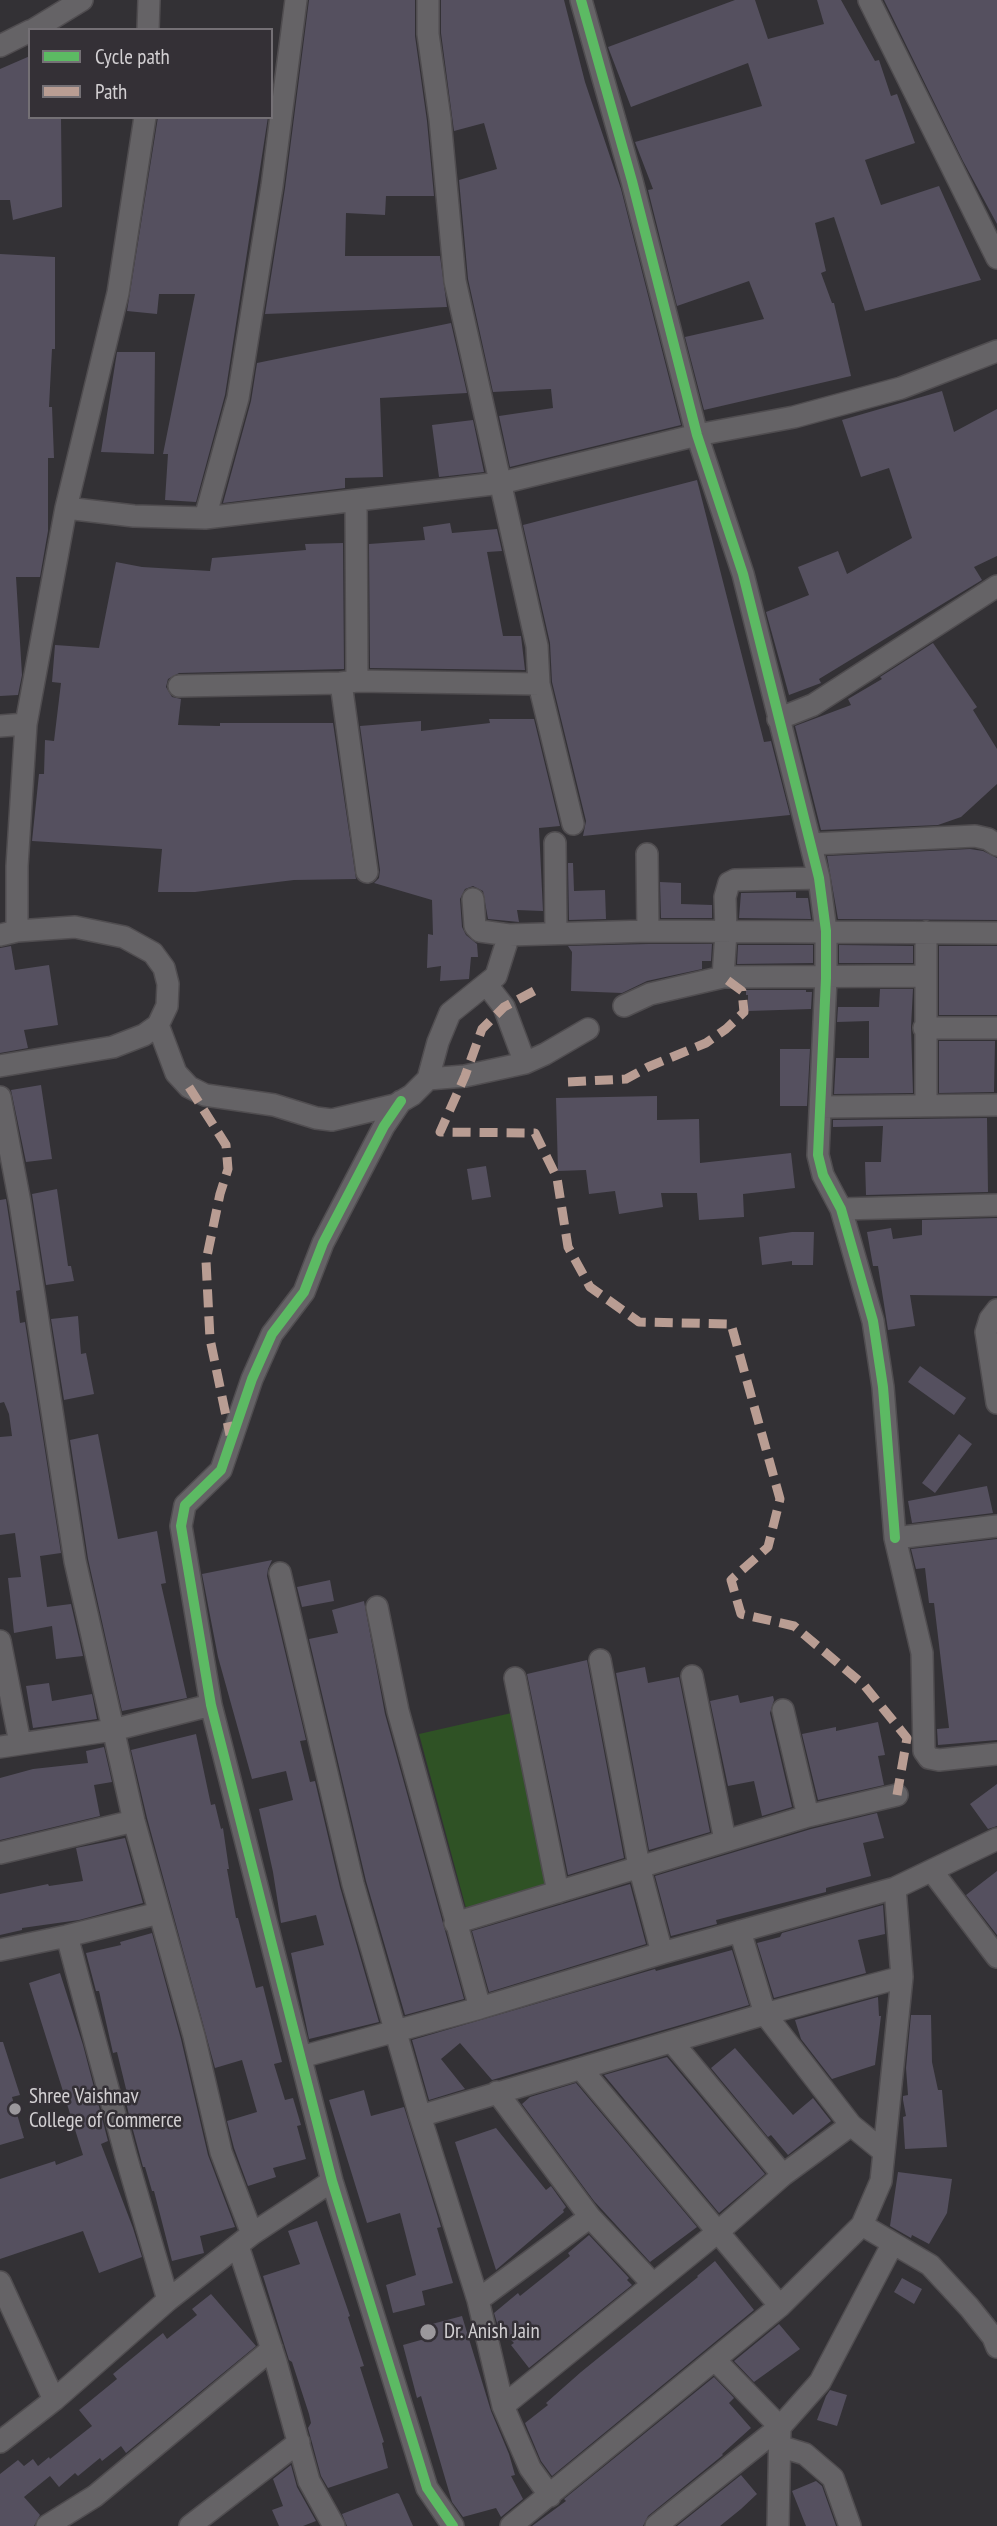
<!DOCTYPE html>
<style>
body{margin:0}
#map{position:relative;width:997px;height:2526px;overflow:hidden;background:#333135;font-family:"PT Sans Narrow",sans-serif}
canvas{display:block}
.legend{position:absolute;left:28px;top:28px;width:245px;height:91px;box-sizing:border-box;background:#343036;border:2px solid #747075;margin:0;padding:9px 12px;list-style:none;font-size:21px;color:#d3d0d3}
.legend li{display:flex;align-items:center;gap:14px;height:35px}
.legend b{width:35px;border:2px solid #747075}
</style>
<div id="map">
<canvas width="997" height="2526"></canvas>
<ul class="legend">
<li><b style="height:9px;background:#5cba63"></b>Cycle path</li>
<li><b style="height:9px;background:#b99d93"></b>Path</li>
</ul>
</div>
<script>
const g = document.querySelector('canvas').getContext('2d');
g.lineJoin = 'round';
function paint(path, color) { g.fillStyle = color; g.fill(path, 'evenodd'); }
const poly = rows => new Path2D(rows.map(r => 'M' + r).join(''));
function strokePath(path, color, width, dash) { g.strokeStyle = color; g.lineWidth = width; g.lineCap = dash ? 'butt' : 'round'; g.setLineDash(dash || []); g.stroke(path); }
function drawText(font, color, halo, rows, align = 'center') {
  g.font = font + ' "PT Sans Narrow",sans-serif'; g.lineWidth = 5; g.setLineDash([]); g.textBaseline = 'middle'; g.strokeStyle = halo; g.fillStyle = color; for (const [text, x, y, turn = 0] of rows) {
    g.save(); g.translate(x, y); g.rotate((+turn || 0) * Math.PI / 180); g.textAlign = isNaN(turn) ? turn : align; if (halo) g.strokeText(text, 0, 0); g.fillText(text, 0, 0); g.restore();
  }
}
const green = poly([
 [516,1712,552,1892,467,1912,419,1734]
]);
const building = poly([
 [309,0,415,0,415,36,427,121,434,196,386,196,385,215,346,213,345,256,440,256,447,307,265,314,285,188],
 [441,0,564,0,585,82,621,189,681,425,510,467,499,416,553,408,551,389,493,392,468,279,459,180,497,169,484,123,454,131,441,33],
 [735,0,755,0,768,39,824,24,817,0,841,0,875,61,879,60,891,96,897,94,915,143,865,160,881,205,939,186,981,280,865,311,834,217,815,223,826,271,821,273,832,303,834,303,851,376,704,410,685,337,764,319,749,281,677,306,648,190,653,189,635,142,762,106,748,63,631,107,608,47],
 [884,0,997,0,997,224,963,161],
 [30,56,30,117,61,117,62,207,13,220,10,200,0,200,0,69],
 [158,117,268,117,225,395,196,502,165,500,168,454,163,454,195,294,159,294,157,314,127,311],
 [0,254,55,257,55,349,52,349,49,407,52,407,54,458,48,458,48,531,40,577,16,577,22,675,18,695,0,696],
 [451,323,467,393,380,398,383,477,345,478,345,488,223,503,251,401,257,363],
 [117,352,155,352,154,454,101,452],
 [942,391,954,432,997,409,997,556,974,567,982,580,819,679,821,683,789,695,766,612,809,595,798,567,838,551,847,574,912,538,889,468,861,477,842,420],
 [473,420,484,472,439,477,432,425],
 [697,480,764,742,771,741,790,815,583,836,586,821,552,682,550,643,523,525],
 [450,523,452,533,497,529,502,551,487,552,503,636,521,636,525,670,370,668,369,544,425,540,423,527],
 [343,543,344,669,179,673,168,679,166,687,172,697,181,699,178,725,220,726,220,723,333,723,356,879,294,880,195,892,158,892,162,849,32,841,39,774,44,774,45,740,54,741,61,683,52,682,55,645,99,648,116,562,142,567,210,571,212,558,306,550,305,544],
 [933,643,977,707,973,710,997,749,997,784,961,817,938,825,821,830,795,726,851,705,848,699,882,679,880,677],
 [489,719,534,719,560,826,539,828,543,911,517,910,519,922,488,919,483,891,473,886,465,889,460,899,462,927,466,935,477,944,478,957,471,957,469,979,440,981,441,966,427,968,428,934,433,935,432,900,374,883,379,878,380,870,360,726,421,721,421,731,490,723],
 [970,849,983,851,997,858,997,920,838,919,827,856],
 [568,863,573,863,574,891,605,890,606,919,569,920],
 [660,882,681,883,681,904,712,905,712,918,661,918],
 [796,892,796,898,808,898,811,919,739,918,741,893],
 [648,944,712,944,711,961,702,961,702,969,647,981,622,993,571,991,572,952,568,946],
 [738,945,813,945,813,963,737,964],
 [839,945,913,946,913,963,839,963],
 [11,946,15,970,49,965,58,1025,24,1030,28,1048,0,1053,0,948],
 [939,946,997,946,997,1015,939,1015],
 [880,989,913,989,911,1027,913,1093,834,1094,836,1058,869,1058,869,1021,837,1022,838,1007,879,1007],
 [746,990,806,990,806,992,812,992,811,1009,748,1011,748,995,746,995],
 [939,1041,995,1041,994,1092,939,1093],
 [780,1049,810,1049,807,1106,780,1106],
 [41,1085,52,1159,26,1162,11,1090],
 [657,1096,657,1120,699,1119,700,1163,791,1153,795,1188,743,1194,744,1217,699,1220,697,1193,661,1193,663,1207,619,1214,615,1191,589,1194,586,1170,558,1171,556,1098],
 [987,1118,988,1192,866,1195,865,1162,881,1162,883,1126,833,1127,833,1120],
 [486,1166,491,1197,472,1200,467,1169],
 [57,1189,68,1266,71,1266,74,1281,46,1285,32,1194],
 [6,1199,20,1290,16,1291,20,1323,25,1322,61,1553,40,1556,47,1607,71,1604,83,1656,56,1659,52,1626,14,1633,8,1578,21,1577,15,1533,0,1535,0,1437,12,1436,9,1414,4,1402,0,1403,0,1200],
 [997,1218,997,1296,910,1295,915,1326,888,1330,878,1266,873,1266,867,1232,891,1228,893,1239,922,1235,922,1220],
 [792,1232,814,1232,813,1265,792,1265,792,1261,762,1265,759,1237],
 [78,1316,81,1354,86,1353,94,1394,64,1400,51,1319],
 [920,1366,966,1398,954,1415,908,1382],
 [98,1434,118,1539,157,1531,166,1583,161,1584,187,1698,122,1711,88,1559,70,1440],
 [959,1434,972,1444,935,1493,922,1483],
 [987,1486,993,1513,912,1523,908,1501],
 [997,1539,997,1740,938,1745,937,1729,949,1728,934,1603,929,1603,925,1568,916,1569,911,1549],
 [272,1560,268,1569,267,1576,306,1740,300,1741,310,1782,315,1781,340,1887,379,2022,309,2039,291,1953,324,1945,316,1915,281,1923,273,1872,259,1809,293,1800,286,1771,252,1779,218,1657,202,1574],
 [330,1580,334,1601,302,1607,297,1587],
 [364,1601,385,1714,464,1999,405,2015,366,1881,309,1639,338,1633,332,1610],
 [587,1660,624,1858,568,1875,527,1674],
 [645,1667,648,1683,679,1677,710,1832,649,1850,616,1673],
 [49,1683,52,1701,92,1694,97,1719,33,1728,26,1686],
 [738,1695,740,1703,773,1696,774,1700,770,1713,792,1807,762,1816,754,1781,728,1786,710,1701],
 [878,1722,885,1755,878,1756,884,1785,818,1800,802,1734,836,1727,836,1731],
 [196,1734,211,1805,215,1804,221,1829,223,1828,229,1869,227,1869,236,1918,238,1918,256,1988,263,1986,282,2062,274,2064,285,2100,293,2098,301,2125,297,2126,306,2159,273,2168,276,2177,248,2186,234,2148,227,2121,257,2112,242,2060,215,2068,147,1818,131,1750],
 [104,1747,112,1782,94,1785,100,1816,0,1840,0,1778,33,1769,88,1763,86,1751],
 [997,1784,997,1826,988,1829,970,1804],
 [877,1813,884,1838,863,1843,871,1876,826,1888,826,1892,716,1920,717,1924,671,1936,655,1876,811,1829],
 [125,1838,143,1903,79,1920,22,1928,22,1930,0,1935,0,1894,48,1884,49,1886,83,1881,76,1848],
 [997,1871,997,1935,966,1895],
 [630,1884,646,1944,489,1992,472,1931],
 [883,1905,885,1934,858,1940,866,1973,774,1998,757,1943,780,1937,782,1933],
 [152,1933,181,2039,208,2155,235,2227,200,2236,204,2253,172,2261,154,2191,152,2191,145,2167,143,2167,130,2119,124,2094,127,2093,117,2052,113,2053,99,1991,96,1991,86,1953,121,1945,120,1942],
 [732,1950,749,2005,492,2080,460,2043,441,2059,465,2089,429,2100,412,2040,655,1969,656,1971],
 [60,1973,83,2045,108,2141,101,2144,133,2228,142,2257,99,2273,83,2231,0,2259,0,2179,55,2161,56,2165,83,2155,29,1983],
 [878,1997,879,2016,881,2016,875,2065,832,2079,801,2039,795,2020],
 [911,2015,931,2015,932,2062,938,2090,942,2090,947,2147,905,2149,903,2117,906,2116,903,2100,903,2096,908,2095,906,2068],
 [0,2042,3,2042,20,2095,12,2097,24,2138,0,2145],
 [735,2048,793,2115,813,2098,831,2121,788,2155,771,2135,768,2137,711,2068],
 [667,2057,765,2174,719,2213,604,2075],
 [576,2083,697,2227,650,2262,594,2201,522,2104,530,2097],
 [364,2090,371,2116,404,2107,441,2227,437,2228,453,2283,422,2291,425,2305,393,2313,386,2285,416,2275,400,2213,367,2223,329,2100],
 [496,2128,546,2190,551,2186,566,2207,563,2210,564,2212,496,2270,455,2142],
 [898,2172,952,2179,947,2213,929,2244,912,2235,911,2238,890,2226],
 [317,2221,350,2316,348,2317,364,2366,360,2367,384,2442,382,2443,388,2468,328,2488,321,2476,308,2428,311,2423,309,2414,292,2362,289,2360,263,2276,300,2264,288,2231],
 [589,2235,629,2278,627,2280,632,2285,529,2368,511,2345,514,2343,498,2326,494,2313,518,2293,520,2296,570,2256,568,2253],
 [715,2261,754,2310,552,2476,541,2461,525,2423,548,2405,546,2403,581,2372,698,2277,697,2276],
 [902,2278,922,2289,914,2304,894,2292],
 [211,2294,256,2346,126,2453,121,2446,102,2461,100,2458,78,2476,75,2473,59,2487,50,2476,24,2497,40,2515,34,2526,0,2526,0,2474,18,2460,24,2466,33,2459,38,2466,49,2457,50,2459,92,2426,79,2410,117,2379,113,2374,153,2341,163,2333,167,2339,197,2315,192,2309],
 [462,2316,491,2411,509,2454,515,2475,511,2476,523,2499,501,2517,496,2508,463,2517,452,2502,421,2396,417,2398,403,2345,435,2336,432,2324],
 [779,2324,800,2349,754,2382,734,2361],
 [714,2377,734,2398,729,2403,751,2428,722,2454,723,2455,648,2516,643,2526,532,2526,566,2501,564,2499],
 [830,2390,847,2395,837,2426,817,2420,826,2396],
 [291,2465,297,2487,316,2521,303,2526,279,2526,272,2510,283,2506,273,2479],
 [741,2475,757,2494,741,2509,720,2526,677,2526],
 [816,2481,822,2486,836,2526,806,2526,792,2491],
 [397,2493,399,2494,413,2526,347,2526,342,2514]
]);
const minor = poly([
 [428,0,428,34,440,119,455,281,537,646,539,684,573,824],
 [581,0,632,181,697,435,743,574,819,878,826,931,826,978,818,1155,823,1175,841,1209,873,1321,883,1387,895,1538],
 [869,0,997,258],
 [33,30,82,0],
 [148,30,149,0],
 [0,46,30,31],
 [356,501,357,681],
 [66,508,134,516,205,518,501,483,697,435,794,417,901,388,997,351],
 [205,518,238,398,272,186,296,0],
 [341,683,367,872],
 [179,686,341,683,357,681,539,684],
 [778,719,813,705,997,586],
 [0,726,26,724],
 [555,843,556,933],
 [812,844,975,836,988,839,997,845],
 [647,854,648,931],
 [473,899,475,926,480,931,509,935,648,931,997,933],
 [17,931,17,866,26,724,66,508,118,293,145,117],
 [926,932,926,1105],
 [0,935,17,931,75,927,124,937,153,953,164,968,168,984,167,1006,158,1025,144,1035,113,1047,0,1066],
 [723,977,726,932,725,897,729,883,735,880,819,878],
 [487,985,504,1007,525,1063],
 [624,1006,650,994,723,977,924,976],
 [158,1025,176,1073,189,1087,205,1095,274,1105,316,1118,332,1120,395,1105,412,1095,428,1079,438,1042,450,1013,496,976,509,935],
 [924,1028,997,1028],
 [428,1079,465,1076,525,1063,545,1054,588,1029],
 [0,1097,20,1203,75,1561,134,1821,194,2036,221,2152,252,2234],
 [401,1101,384,1126,323,1243,304,1292,272,1334,252,1379,221,1470,185,1505,181,1526,211,1705,332,2181,427,2488,453,2526],
 [822,1107,997,1105],
 [841,1209,997,1205],
 [997,1310,990,1319,986,1332,997,1403],
 [997,1526,895,1538,922,1653,924,1751,929,1758,939,1760,997,1754],
 [280,1573,353,1884,420,2116,478,2300,503,2406,530,2468,550,2496],
 [377,1607,398,1711,480,2008],
 [0,1641,20,1743],
 [600,1660,639,1866,662,1953],
 [692,1676,725,1840],
 [515,1678,558,1892],
 [783,1710,808,1816],
 [0,1747,113,1730,211,1705],
 [0,1853,134,1821],
 [932,1871,997,1957],
 [455,1923,808,1816,897,1795],
 [67,1936,126,2156,168,2300],
 [0,1950,67,1936,159,1913],
 [673,2043,783,2175],
 [301,2057,480,2008,662,1953,895,1888,997,1839],
 [582,2070,780,2306],
 [497,2092,590,2217,653,2284],
 [420,2116,765,2014,902,1977],
 [884,2152,902,1977,895,1888],
 [862,2225,930,2265,969,2307,993,2337,997,2347],
 [238,2246,276,2362,309,2481,334,2526],
 [0,2282,54,2400],
 [478,2300,590,2217],
 [503,2406,719,2231,783,2175,851,2125],
 [0,2442,54,2400,168,2300,252,2234,332,2181],
 [779,2446,805,2454,833,2478,850,2526],
 [47,2526,95,2496,272,2349],
 [190,2526,299,2442],
 [511,2526,780,2306,862,2225,881,2181,884,2152,851,2125,765,2014,740,1931],
 [656,2526,780,2427,715,2360],
 [778,2526,780,2427,820,2382,892,2245]
]);
const quiet = poly([
 [534,991,504,1007,482,1029,465,1076,440,1132,535,1133,557,1178,568,1247,590,1287,639,1322,731,1324,780,1499,768,1547,731,1580,741,1614,794,1626,864,1685,907,1738,897,1795],
 [568,1082,626,1079,648,1067,706,1043,726,1029,744,1012,742,991,723,977],
 [189,1087,226,1145,228,1169,220,1194,206,1261,210,1339,230,1435]
]);
const cycleway = poly([
 [581,0,632,181,697,435,743,574,819,878,826,931,826,978,818,1155,823,1175,841,1209,873,1321,883,1387,895,1538],
 [401,1101,384,1126,323,1243,304,1292,272,1334,252,1379,221,1470,185,1505,181,1526,211,1705,332,2181,427,2488,453,2526]
]);
const markers = [
 [15,2109,7,"#9b989c"],
 [428,2332,9,"#9b989c"]
];
const poiNames = [
 ["Shree Vaishnav",29,2097],
 ["College of Commerce",29,2121],
 ["Dr. Anish Jain",444,2332]
];
paint(green, '#2f5225');
paint(building, '#55505f');
strokePath(minor, '#504d50', 24);
strokePath(minor, '#656366', 21);
strokePath(quiet, '#b99d93', 9, [18, 9]);
strokePath(cycleway, '#5cba63', 10);
for (const [x, y, r, color] of markers) { const dot = new Path2D(); dot.arc(x, y, r, 0, 2 * Math.PI); g.fillStyle = color; g.fill(dot); strokePath(dot, '#343036', 2.5); }
drawText('21px', '#d3d0d3', '#343036', poiNames, 'left');
</script>
